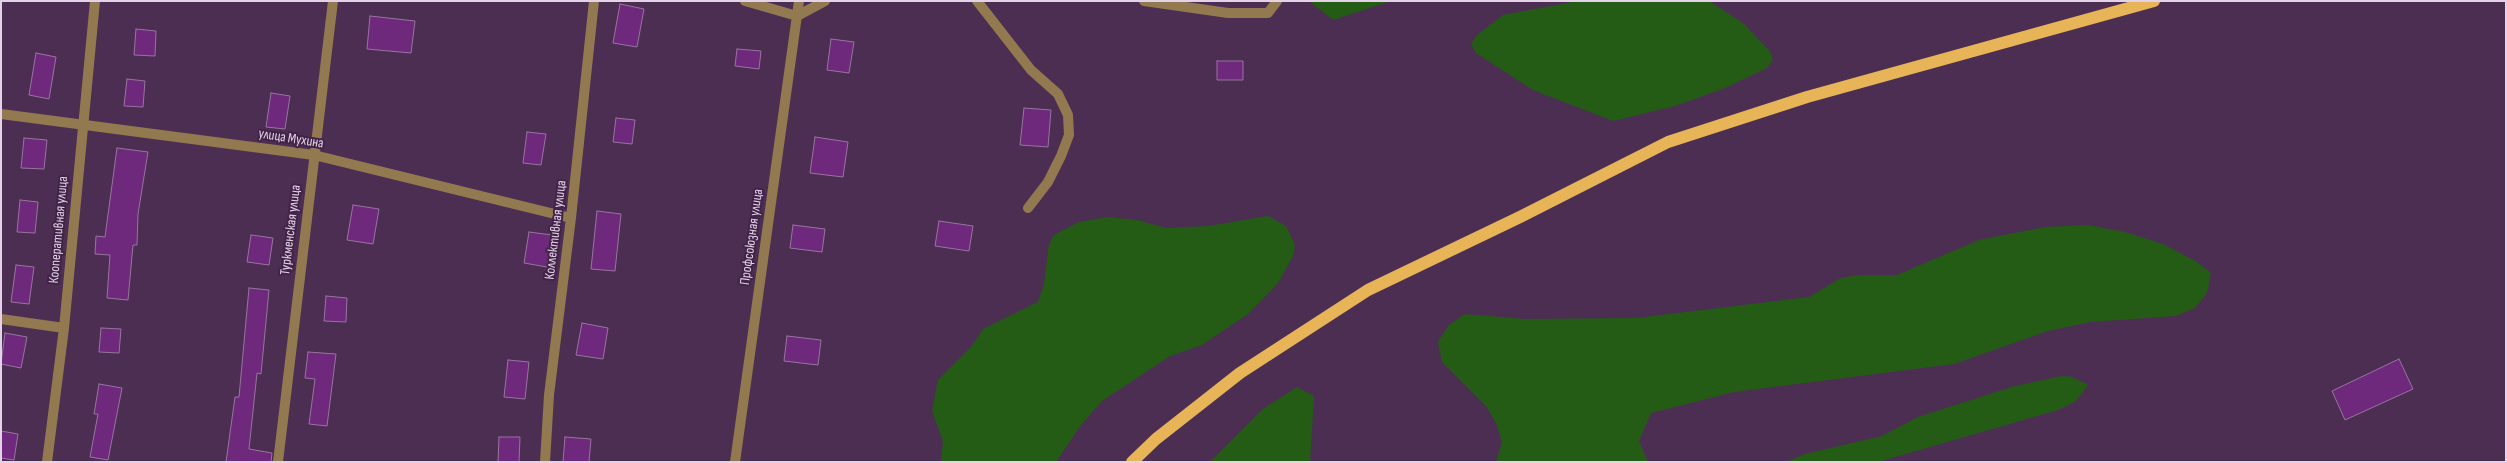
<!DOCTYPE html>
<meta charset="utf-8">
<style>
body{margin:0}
#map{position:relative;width:2507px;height:463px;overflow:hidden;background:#4c2e53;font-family:"Sofia Sans Condensed",sans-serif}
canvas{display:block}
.frame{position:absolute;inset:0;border:2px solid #e4d2e8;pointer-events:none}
</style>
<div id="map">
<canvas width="2507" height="463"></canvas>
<div class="frame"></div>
</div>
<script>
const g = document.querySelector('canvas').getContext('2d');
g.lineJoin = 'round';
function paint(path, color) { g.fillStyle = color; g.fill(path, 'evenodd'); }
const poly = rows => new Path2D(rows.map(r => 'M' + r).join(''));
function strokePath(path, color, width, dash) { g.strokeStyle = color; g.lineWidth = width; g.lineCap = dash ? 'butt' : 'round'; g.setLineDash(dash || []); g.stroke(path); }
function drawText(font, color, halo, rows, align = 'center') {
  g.font = font + ' "Sofia Sans Condensed",sans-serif'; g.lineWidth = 4; g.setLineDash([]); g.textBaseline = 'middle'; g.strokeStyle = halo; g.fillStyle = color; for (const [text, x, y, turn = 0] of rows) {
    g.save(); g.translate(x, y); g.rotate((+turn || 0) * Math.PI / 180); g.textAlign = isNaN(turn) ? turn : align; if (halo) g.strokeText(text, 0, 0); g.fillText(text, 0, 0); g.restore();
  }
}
const green = poly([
 [1309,1,1391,1,1333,20],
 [1577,1,1709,1,1743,23,1769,50,1773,59,1767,68,1725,88,1675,106,1613,121,1533,90,1476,53,1471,44,1477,35,1503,15],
 [1268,216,1286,226,1295,245,1293,256,1278,283,1248,314,1202,345,1170,356,1102,401,1081,425,1056,462,941,462,943,441,932,411,938,380,972,346,983,329,1038,302,1044,284,1049,244,1054,235,1079,222,1108,217,1137,220,1166,228,1208,226],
 [2088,225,2125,232,2163,244,2197,262,2211,273,2207,293,2195,308,2176,316,2090,322,2048,331,1954,364,1734,392,1651,413,1639,441,1648,462,1496,462,1502,442,1496,423,1486,406,1442,362,1438,342,1449,325,1465,314,1525,319,1637,318,1809,297,1841,278,1859,275,1897,275,1979,240,2045,227],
 [2062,376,2072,377,2088,385,2076,401,2058,410,1878,462,1786,462,1805,454,1882,436,1918,417,2015,386],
 [1297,387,1314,396,1310,462,1210,462,1263,409]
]);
const building = poly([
 [620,4,644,9,637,47,613,43,620,4],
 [370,16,415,21,411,53,367,49,370,16],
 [136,29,156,31,155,56,134,55,136,29],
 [831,39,854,42,849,73,827,70,831,39],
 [737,49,761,51,759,69,735,66,737,49],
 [36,53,56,57,49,99,29,95,36,53],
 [1217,61,1243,61,1243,80,1217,80,1217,61],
 [127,79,145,81,143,107,124,106,127,79],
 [271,93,290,96,285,129,266,127,271,93],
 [1024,108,1051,110,1048,147,1020,145,1024,108],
 [616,118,635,120,632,144,613,142,616,118],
 [527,132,546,134,541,165,523,163,527,132],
 [815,137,848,142,843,177,810,173,815,137],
 [24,138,47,140,44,169,21,168,24,138],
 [117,148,148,152,138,214,137,245,133,245,128,300,107,298,110,255,95,254,96,236,105,237,117,148],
 [20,200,38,202,35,233,17,232,20,200],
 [353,205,379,209,373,244,347,240,353,205],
 [597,211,621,214,615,271,591,269,597,211],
 [939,221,973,226,969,251,935,246,939,221],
 [793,225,825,229,822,252,790,248,793,225],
 [529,232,552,235,547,267,524,263,529,232],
 [251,235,273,238,269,265,247,262,251,235],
 [16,265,34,267,29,304,11,302,16,265],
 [249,288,269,290,261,374,257,373,249,449,272,453,271,462,226,462,235,397,239,397,249,288],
 [326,296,347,298,346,322,324,321,326,296],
 [582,323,608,328,603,359,576,355,582,323],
 [101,328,121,329,119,353,99,352,101,328],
 [5,333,27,337,21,368,1,364,5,333],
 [787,336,821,340,818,365,784,361,787,336],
 [308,352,336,354,327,426,309,424,315,379,305,378,308,352],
 [2399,359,2413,389,2345,420,2332,391,2399,359],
 [508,360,529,362,525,399,504,397,508,360],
 [99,384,122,388,108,460,90,457,98,414,94,414,99,384],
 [1,431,18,434,14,460,1,458,1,431],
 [499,437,520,437,519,462,498,462,499,437],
 [565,437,591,439,589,462,563,462,565,437]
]);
const street = poly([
 [745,1,797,16,825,1],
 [977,1,1031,70,1058,94,1068,115,1069,135,1061,156,1048,182,1028,208],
 [1144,1,1228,13,1268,13,1277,1],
 [1,114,314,155,571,218],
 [1,319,64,328],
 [47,462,64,328,95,1],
 [278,462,333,1],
 [545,462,549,395,571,218,594,1],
 [735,462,799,1]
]);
const primary = poly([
 [1132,462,1156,439,1240,373,1368,290,1520,217,1668,142,1807,97,2154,1]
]);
const streetNames = [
 ["улица Мухина",291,139,9],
 ["Кооперативная улица",59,230,-85],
 ["Туркменская улица",291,230,-83],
 ["Коллективная улица",556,230,-83],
 ["Профсоюзная улица",752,237,-82]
];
paint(green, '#245c16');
paint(building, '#6e297c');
strokePath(building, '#97759e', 1);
strokePath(street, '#92794f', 10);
strokePath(primary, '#e7b457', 12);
drawText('14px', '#e4d2e8', '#422448', streetNames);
</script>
